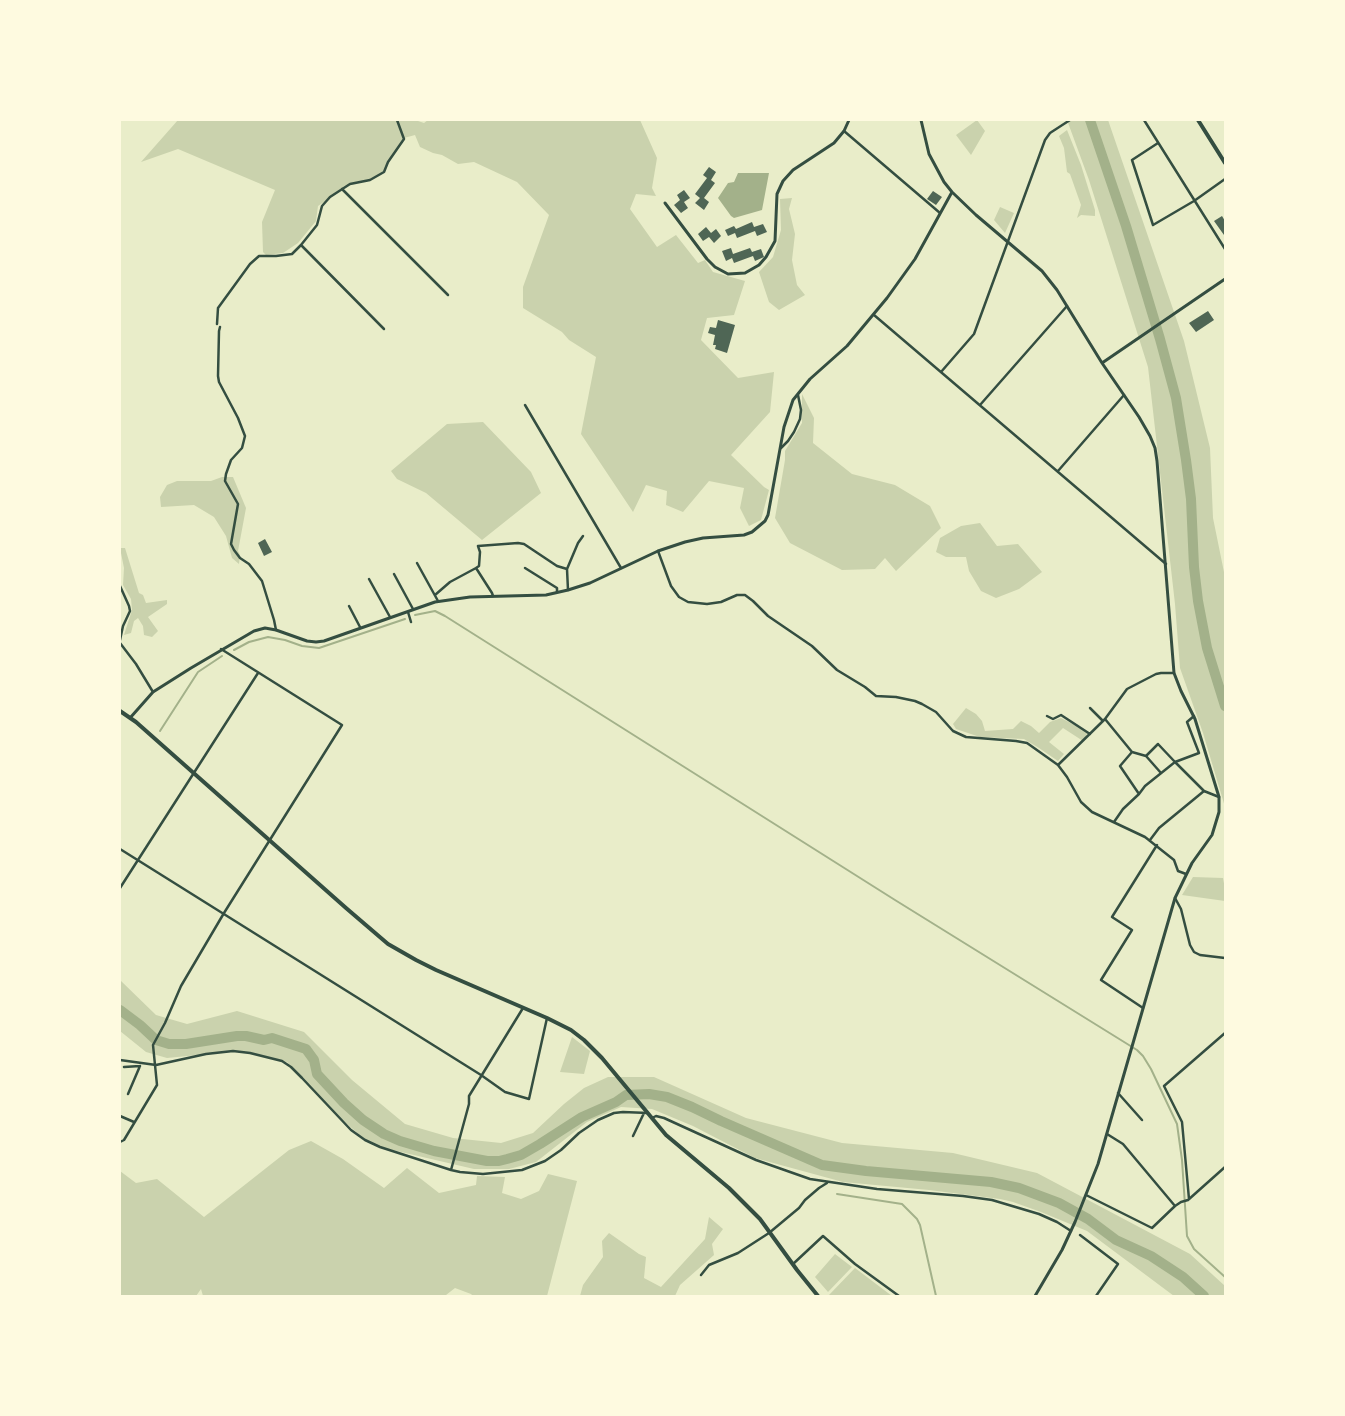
<!DOCTYPE html>
<style>
body{margin:0}
#map{position:relative;width:1345px;height:1416px;overflow:hidden;background:#e9edc9;font-family:"Archivo Narrow",sans-serif}
canvas{display:block}
.frame{position:absolute;inset:0;border:121px solid #fefae0;pointer-events:none}
</style>
<div id="map">
<canvas width="1345" height="1416"></canvas>
<div class="frame"></div>
</div>
<script>
const g = document.querySelector('canvas').getContext('2d');
g.lineJoin = 'round';
function paint(path, color) { g.fillStyle = color; g.fill(path, 'evenodd'); }
const poly = rows => new Path2D(rows.map(r => 'M' + r).join(''));
function strokePath(path, color, width, dash) { g.strokeStyle = color; g.lineWidth = width; g.lineCap = dash ? 'butt' : 'round'; g.setLineDash(dash || []); g.stroke(path); }
const green = poly([
 [178,120,415,120,424,123,428,120,640,120,657,158,652,188,656,196,636,194,630,209,657,247,676,235,698,263,705,260,713,272,745,281,734,315,707,318,701,340,738,378,774,372,770,412,731,455,764,487,769,490,761,520,749,526,740,508,744,488,709,481,683,512,666,505,667,491,646,485,633,512,581,434,596,357,569,340,562,332,523,308,523,287,549,215,517,182,474,162,458,164,442,155,433,153,420,147,415,135,404,138,384,171,370,180,350,184,318,206,316,221,298,243,283,253,266,255,263,252,262,222,275,190,178,149,141,162],
 [977,120,985,131,971,155,956,135],
 [1067,120,1108,120,1184,341,1210,448,1213,518,1225,577,1225,807,1203,733,1180,668,1175,604,1148,367,1089,180],
 [1067,130,1081,165,1095,210,1095,216,1081,215,1077,218,1081,205,1070,174,1067,172,1064,148,1059,136],
 [792,198,789,209,795,234,792,260,797,285,805,295,779,310,769,302,759,272,773,257,781,230,780,199],
 [1000,207,1014,213,1005,233,994,220],
 [802,394,814,418,813,443,852,474,895,485,930,506,941,528,896,571,885,558,875,569,842,570,790,543,775,518,785,460,785,451,802,423],
 [483,422,531,472,541,493,482,540,426,493,397,479,391,471,447,424],
 [222,477,233,477,246,508,238,551,240,555,239,564,232,558,226,536,214,517,194,505,161,507,160,497,167,485,177,481,211,481],
 [980,523,997,546,1018,544,1042,572,1019,589,996,598,981,591,969,571,966,557,946,557,936,552,940,538,961,526],
 [120,548,125,548,139,593,143,595,146,603,167,600,167,604,148,617,158,631,152,637,144,635,143,626,138,618,134,621,131,633,124,635,132,610,131,599,123,585,124,568],
 [966,708,976,714,982,721,985,731,1013,729,1021,721,1031,726,1039,733,1050,722,1061,718,1088,732,1083,741,1063,728,1049,742,1064,754,1058,761,1039,748,1024,739,980,737,956,729,953,724],
 [1193,877,1223,878,1225,889,1225,901,1182,895],
 [120,980,156,1015,187,1024,237,1011,304,1032,352,1080,405,1124,453,1138,501,1143,533,1133,564,1104,584,1088,608,1077,654,1077,746,1118,842,1143,953,1153,1037,1173,1190,1254,1225,1286,1225,1296,1174,1296,1087,1231,1041,1212,1013,1202,1000,1199,929,1190,843,1182,755,1158,693,1126,652,1109,621,1107,587,1122,536,1162,509,1169,474,1169,384,1148,365,1140,335,1113,287,1062,239,1051,167,1058,146,1052,120,1031],
 [572,1037,590,1051,584,1074,560,1072],
 [311,1141,343,1159,384,1188,407,1168,439,1193,476,1185,477,1176,505,1177,502,1193,521,1199,539,1191,548,1174,577,1181,547,1296,473,1296,471,1294,455,1288,446,1295,203,1296,201,1289,196,1296,120,1296,120,1171,136,1183,157,1179,204,1217,289,1150],
 [709,1217,723,1229,712,1244,714,1255,680,1285,675,1296,580,1296,583,1285,603,1257,602,1241,609,1233,639,1254,646,1257,644,1278,661,1287,705,1239],
 [835,1254,852,1267,828,1292,815,1277],
 [855,1268,892,1296,830,1296,829,1295]
]);
const water = poly([
 [738,173,769,173,762,210,734,218,731,216,718,198,728,183,734,182]
]);
const stream = poly([
 [415,615,435,611,445,616,895,900,1137,1050,1143,1056,1151,1069,1177,1124,1182,1160,1187,1236,1194,1249,1225,1277],
 [234,650,249,642,268,637,285,640,302,646,319,648,405,619],
 [160,731,198,672,222,656],
 [837,1194,902,1204,917,1219,920,1225,936,1296]
]);
const river = poly([
 [1090,120,1126,226,1160,339,1176,398,1186,460,1191,499,1194,567,1198,601,1207,648,1225,706],
 [120,1010,140,1025,156,1040,169,1044,186,1044,237,1036,246,1036,264,1040,272,1038,306,1049,314,1060,317,1074,344,1103,363,1120,384,1134,400,1141,434,1151,487,1161,499,1161,507,1159,521,1155,540,1144,582,1117,616,1102,626,1095,649,1094,667,1097,692,1107,721,1121,822,1165,866,1171,991,1182,1019,1188,1059,1203,1088,1219,1116,1240,1151,1256,1183,1277,1204,1296]
]);
const building = poly([
 [709,167,716,172,711,180,715,183,704,198,709,202,704,210,695,203,700,198,695,194,707,178,703,175],
 [684,190,690,198,684,202,688,208,681,213,674,205,680,200,677,195],
 [933,191,942,197,936,205,927,199],
 [1222,216,1225,221,1225,234,1224,235,1214,221],
 [752,222,754,227,763,224,767,232,757,236,755,231,737,238,735,233,728,236,725,230,734,226,736,229],
 [706,227,711,233,716,229,721,236,714,243,709,237,703,241,698,234],
 [731,248,733,254,750,248,752,252,761,249,764,257,755,261,753,256,734,263,732,258,726,261,722,251],
 [1208,311,1214,320,1196,332,1189,323],
 [718,320,735,325,727,353,715,349,716,345,713,345,715,335,708,333,710,327,716,328],
 [265,539,272,552,264,556,258,543]
]);
const minor = poly([
 [1144,120,1225,249],
 [844,131,940,213],
 [1158,143,1132,160,1153,225,1194,201,1225,179],
 [342,189,448,295],
 [301,245,384,329],
 [874,315,1166,564],
 [217,324,218,308,250,264,259,256,276,256,292,254,301,245,317,225,322,206,330,197,350,184,370,180,384,172,388,162,404,139,397,120],
 [220,327,219,331,218,376,219,382,238,418,245,436,242,448,231,460,226,474,225,481,238,504,231,544,234,550,240,558,249,564,262,581,274,620,276,630],
 [941,372,974,334,1045,140,1050,133,1070,120],
 [525,405,621,568],
 [980,405,1067,306],
 [781,448,788,441,794,432,800,419,801,410,798,395],
 [1058,471,1124,395],
 [658,551,671,586,679,597,688,602,707,604,721,602,737,595,745,595,753,601,768,616,812,646,837,670,865,687,876,696,896,697,915,701,922,704,936,712,953,731,966,737,1016,741,1027,743,1058,765,1067,777,1081,802,1092,812,1145,837,1174,860,1178,871,1186,874],
 [417,563,438,601],
 [476,568,479,566,480,552,478,546,518,543,524,544,557,566,567,569,568,590],
 [525,568,557,588,557,592],
 [567,569,578,543,583,536],
 [394,574,413,609],
 [369,579,390,617],
 [120,586,129,606,130,611,123,626,120,640],
 [435,595,450,582,476,568,492,593,493,596],
 [349,606,360,627],
 [408,612,411,622],
 [120,643,136,664,153,692],
 [1090,708,1103,721],
 [1047,716,1053,719,1061,715,1090,734],
 [1105,719,1132,752,1120,766,1139,794],
 [1132,752,1146,756,1161,773],
 [1146,756,1158,744,1175,762,1199,753,1187,722,1194,716],
 [1058,765,1105,719,1127,689,1156,674,1161,673,1174,673],
 [1114,822,1123,809,1139,794,1145,786,1175,762,1204,791],
 [1150,840,1159,828,1204,791,1219,797],
 [120,849,481,1075,505,1092,529,1099,547,1018],
 [120,888,258,673],
 [1175,898,1181,909,1190,945,1194,952,1200,955,1225,958],
 [1143,1008,1101,980,1132,930,1112,917,1157,845],
 [120,1060,156,1065,206,1054,233,1051,250,1053,282,1061,291,1067,302,1078,351,1130,365,1140,380,1147,451,1170,460,1172,483,1174,522,1170,545,1161,561,1150,579,1133,598,1120,614,1113,623,1112,648,1113],
 [124,1067,140,1066],
 [1118,1093,1142,1120],
 [128,1094,140,1066],
 [120,1116,134,1122],
 [652,1118,656,1116,664,1118,756,1160,810,1179,877,1189,963,1196,992,1200,1039,1214,1057,1222,1071,1231],
 [1107,1134,1123,1144,1175,1206],
 [633,1136,644,1113],
 [120,1142,124,1140,157,1085,153,1045,165,1023,181,986,224,913,342,725,221,649],
 [451,1170,469,1104,469,1096,523,1008],
 [1086,1195,1152,1228,1175,1206,1181,1202,1188,1200,1225,1167],
 [1189,1199,1182,1122,1164,1086,1225,1033],
 [1080,1235,1118,1264,1096,1296],
 [793,1264,823,1236,855,1264,899,1296],
 [701,1275,709,1265,738,1253,769,1233,799,1208,805,1200,819,1188,827,1183]
]);
const tertiary = poly([
 [921,120,929,154,944,182,952,192,976,215,1042,271,1057,290,1102,363,1139,417,1150,436,1155,448,1157,461,1174,673,1181,691,1195,719,1219,797,1219,812,1212,835,1192,863,1175,898,1098,1164,1075,1222,1062,1250,1035,1296],
 [665,203,707,259,715,267,728,274,745,273,759,265,766,257,775,241,777,194,783,181,793,170,834,143,844,131,849,120],
 [1102,363,1225,279],
 [130,718,153,692,191,668,254,631,265,628,276,630,307,641,316,642,324,641,435,602,470,597,546,595,568,590,590,583,658,551,685,542,703,538,744,535,752,532,765,521,768,515,784,427,793,400,810,379,847,346,887,298,915,259,952,192]
]);
const primary = poly([
 [1198,120,1225,163],
 [120,711,136,722,346,908,388,944,416,960,436,970,547,1018,571,1030,584,1040,602,1058,666,1135,729,1188,760,1219,797,1270,818,1296]
]);
paint(green, '#cad2ad');
paint(water, '#a3b18a');
strokePath(stream, '#a3b18a', 2);
strokePath(river, '#a3b18a', 10);
paint(building, '#4f6655');
strokePath(minor, '#344e41', 2.5);
strokePath(tertiary, '#344e41', 3);
strokePath(primary, '#344e41', 4);
</script>
